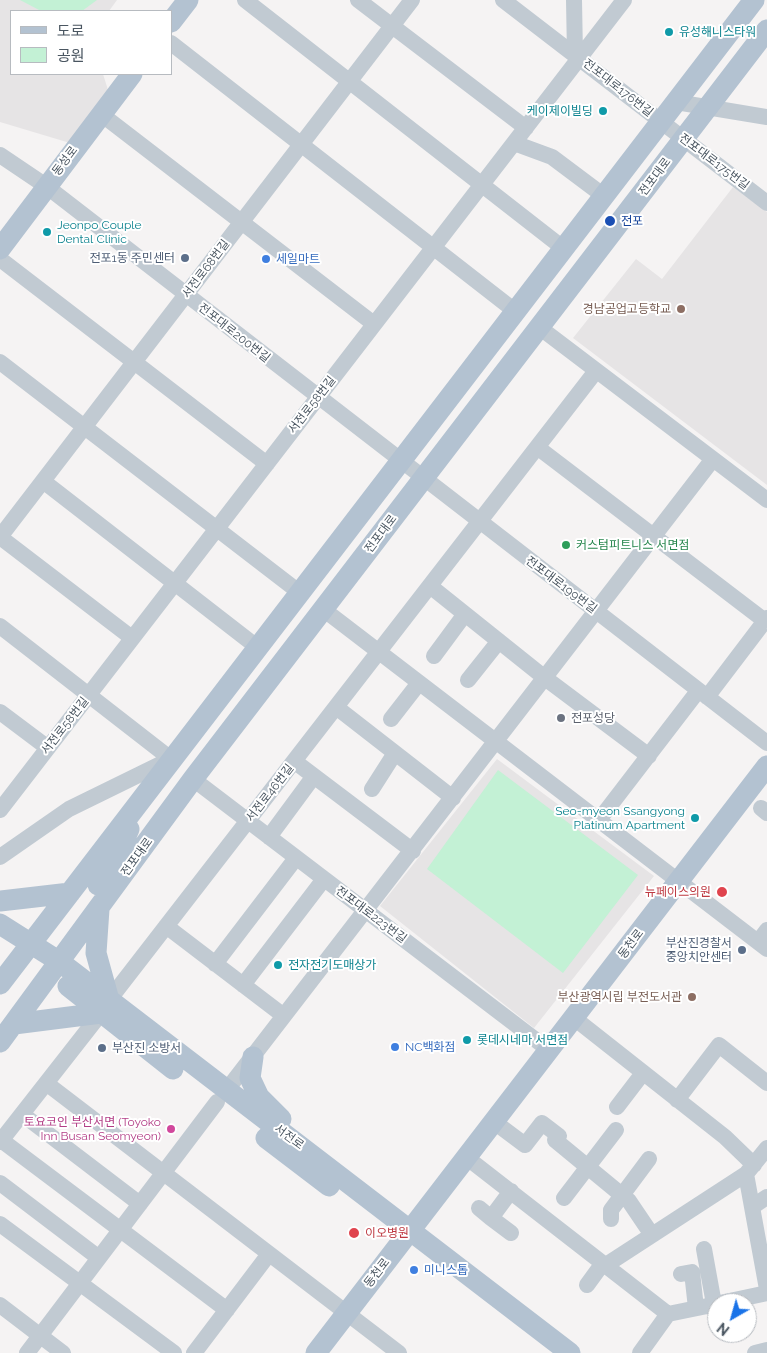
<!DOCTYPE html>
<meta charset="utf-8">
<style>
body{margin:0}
#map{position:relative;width:767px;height:1353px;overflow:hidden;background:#f5f3f3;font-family:Raleway,"Noto Sans KR",sans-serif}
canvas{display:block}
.legend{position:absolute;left:10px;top:10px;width:162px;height:65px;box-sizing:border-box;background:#fff;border:1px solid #b7bbc0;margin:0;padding:6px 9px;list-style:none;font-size:15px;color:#4a5661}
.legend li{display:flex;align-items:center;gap:10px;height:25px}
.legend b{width:25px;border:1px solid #b7bbc0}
.north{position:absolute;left:707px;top:1293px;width:50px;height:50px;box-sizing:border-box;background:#fff;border:1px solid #b7bbc0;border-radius:50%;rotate:218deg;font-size:14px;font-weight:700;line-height:20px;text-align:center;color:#4a5661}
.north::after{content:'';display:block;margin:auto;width:18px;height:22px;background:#1a73e8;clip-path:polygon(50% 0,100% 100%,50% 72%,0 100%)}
</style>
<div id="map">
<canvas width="767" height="1353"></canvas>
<ul class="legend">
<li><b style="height:6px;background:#b3c2d1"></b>도로</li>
<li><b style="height:14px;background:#c3f1d5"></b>공원</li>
</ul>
<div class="north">N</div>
</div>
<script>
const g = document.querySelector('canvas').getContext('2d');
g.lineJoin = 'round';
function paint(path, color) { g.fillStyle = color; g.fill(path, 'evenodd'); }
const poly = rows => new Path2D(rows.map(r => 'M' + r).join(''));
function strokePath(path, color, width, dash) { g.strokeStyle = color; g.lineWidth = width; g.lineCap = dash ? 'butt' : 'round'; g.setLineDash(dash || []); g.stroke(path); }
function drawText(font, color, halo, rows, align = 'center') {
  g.font = font + ' Raleway,"Noto Sans KR",sans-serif'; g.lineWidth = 4; g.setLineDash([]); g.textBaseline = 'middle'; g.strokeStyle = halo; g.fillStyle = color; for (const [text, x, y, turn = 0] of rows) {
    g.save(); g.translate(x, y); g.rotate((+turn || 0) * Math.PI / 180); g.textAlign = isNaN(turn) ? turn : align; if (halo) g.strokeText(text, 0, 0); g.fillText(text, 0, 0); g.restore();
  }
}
const education = poly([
 [0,0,117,0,109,11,11,11,11,74,103,74,108,90,70,143,0,122],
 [733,187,767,212,767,485,573,338,636,259,662,279],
 [497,759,654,876,534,1028,380,906]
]);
const green = poly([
 [20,0,97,0,82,11,41,11],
 [498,770,638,875,563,973,427,869]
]);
const minor = poly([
 [245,0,563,248],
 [358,0,526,128],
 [503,0,767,203],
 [574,0,575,55],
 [171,43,515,311],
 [676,102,767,117],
 [101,114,374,324],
 [514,143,552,157,604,196],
 [0,155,46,186,767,743],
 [0,259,267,464],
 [539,327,767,500],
 [0,362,299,592],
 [537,447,765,621],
 [43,481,257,647],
 [0,537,412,0],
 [0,537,132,638],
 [430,586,545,678,649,756],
 [323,609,767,949],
 [0,626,171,759,69,809,0,857],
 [434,656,465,614],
 [468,680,499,641],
 [707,697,767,618],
 [336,707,453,798],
 [0,712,48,748],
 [391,719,419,683],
 [294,761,413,851],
 [193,779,549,1050],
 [372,789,395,753],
 [761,808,767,813],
 [0,810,624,0],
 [599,820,698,691],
 [269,837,314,776],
 [166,926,284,1016],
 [758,942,767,930],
 [215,964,296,858],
 [243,985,324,879],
 [109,1000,596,371],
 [574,1018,725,1137,754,1165],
 [46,1083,399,1353],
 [226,1091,713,459],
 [677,1100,719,1045,767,1083],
 [617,1107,643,1073],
 [22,1114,140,1204],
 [493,1121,525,1145,542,1123,559,1136,555,1140,629,1201,652,1235],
 [1,1140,227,1310],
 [0,1142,101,1013],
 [466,1157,668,1314],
 [746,1174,767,1289],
 [0,1183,99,1258],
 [564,1198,616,1130],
 [752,1207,767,1197],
 [479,1208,491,1218],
 [611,1219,611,1210,649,1159],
 [0,1224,174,1353],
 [511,1233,491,1218,511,1191],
 [704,1249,714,1304],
 [606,1265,746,1174,767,1148],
 [681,1274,692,1272,696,1308],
 [587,1285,603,1263],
 [720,1303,767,1293],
 [0,1305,63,1353],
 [27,1353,217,1102],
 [194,1353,269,1254],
 [640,1353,668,1314,717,1304],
 [755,1353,767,1350]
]);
const major = poly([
 [171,22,188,0],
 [0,249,132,74],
 [98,885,115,861,129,829],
 [0,901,70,893],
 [99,909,96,953,109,1000],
 [0,924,60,962,570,1353],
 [0,984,754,0],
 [68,986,173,1069],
 [14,1024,101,1013],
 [0,1042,193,779,767,30],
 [253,1057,250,1078,259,1097,281,1119],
 [266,1138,329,1186],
 [316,1353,767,766]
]);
const markers = [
 [669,32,5,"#0f9aa8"],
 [603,111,5,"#0f9aa8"],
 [610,221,6,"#1a4fb4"],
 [47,232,5,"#0f9aa8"],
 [185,258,5,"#5c6f8a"],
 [266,259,5,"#3f7fe0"],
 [681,309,5,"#8d6e63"],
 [566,545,5,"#2e9e5b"],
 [561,718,5,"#6b7280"],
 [695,818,5,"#0f9aa8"],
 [722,892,6,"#e0444e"],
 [742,950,5,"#5c6f8a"],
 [278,965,5,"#0f9aa8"],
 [692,997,5,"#8d6e63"],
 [467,1040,5,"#0f9aa8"],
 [395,1047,5,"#3f7fe0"],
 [102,1048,5,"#5c6f8a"],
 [171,1129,5,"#d1479c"],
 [354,1233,6,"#e0444e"],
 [414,1270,5,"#3f7fe0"]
];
const cultureNames = [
 ["유성해니스타워",679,32],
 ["케이제이빌딩",593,111,"right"],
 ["Jeonpo Couple",57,225],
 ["Dental Clinic",57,239],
 ["Seo-myeon Ssangyong",685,811,"right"],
 ["Platinum Apartment",685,825,"right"],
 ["전자전기도매상가",288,965],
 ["롯데시네마 서면점",477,1040]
];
const streetNames = [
 ["전포대로176번길",618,88,38],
 ["동성로",65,161,-53],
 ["전포대로175번길",714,162,37],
 ["전포대로",655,177,-53],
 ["서전로68번길",206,269,-53],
 ["전포대로200번길",234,333,38],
 ["서전로58번길",312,405,-52],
 ["전포대로",381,534,-53],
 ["전포대로199번길",561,585,37],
 ["서전로58번길",65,726,-52],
 ["서전로46번길",270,793,-52],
 ["전포대로",137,857,-54],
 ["전포대로223번길",371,915,37],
 ["동천로",631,944,-53],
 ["서전로",289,1137,36],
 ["동천로",377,1273,-52]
];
const transitNames = [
 ["전포",621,221]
];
const serviceNames = [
 ["전포1동 주민센터",175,258],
 ["부산진경찰서",732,943],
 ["중앙치안센터",732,957],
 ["부산진 소방서",112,1048,"left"]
];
const shopNames = [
 ["세일마트",276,259],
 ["NC백화점",405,1047],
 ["미니스톱",424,1270]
];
const educationNames = [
 ["경남공업고등학교",671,309],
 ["부산광역시립 부전도서관",682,997]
];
const leisureNames = [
 ["커스텀피트니스 서면점",576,545]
];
const worshipNames = [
 ["전포성당",571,718]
];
const healthNames = [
 ["뉴페이스의원",711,892],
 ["이오병원",365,1233,"left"]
];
const hotelNames = [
 ["토요코인 부산서면 (Toyoko",161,1122],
 ["Inn Busan Seomyeon)",161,1136]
];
paint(education, '#e6e4e5');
paint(green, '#c3f1d5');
strokePath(minor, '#c1cad2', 16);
strokePath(major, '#b3c2d1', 21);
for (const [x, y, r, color] of markers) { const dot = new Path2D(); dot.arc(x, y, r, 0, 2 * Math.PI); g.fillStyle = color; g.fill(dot); strokePath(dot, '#fff', 2); }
drawText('12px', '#0d838f', '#fff', cultureNames, 'left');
drawText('12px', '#4a5661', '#fff', streetNames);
drawText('12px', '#164399', '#fff', transitNames, 'left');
drawText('12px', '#4e5e75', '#fff', serviceNames, 'right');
drawText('12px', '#366cbe', '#fff', shopNames, 'left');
drawText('12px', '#785e54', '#fff', educationNames, 'right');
drawText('12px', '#27864d', '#fff', leisureNames, 'left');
drawText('12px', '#5b616d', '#fff', worshipNames, 'left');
drawText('12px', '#be3a42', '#fff', healthNames, 'right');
drawText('12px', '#b23c85', '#fff', hotelNames, 'right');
</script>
